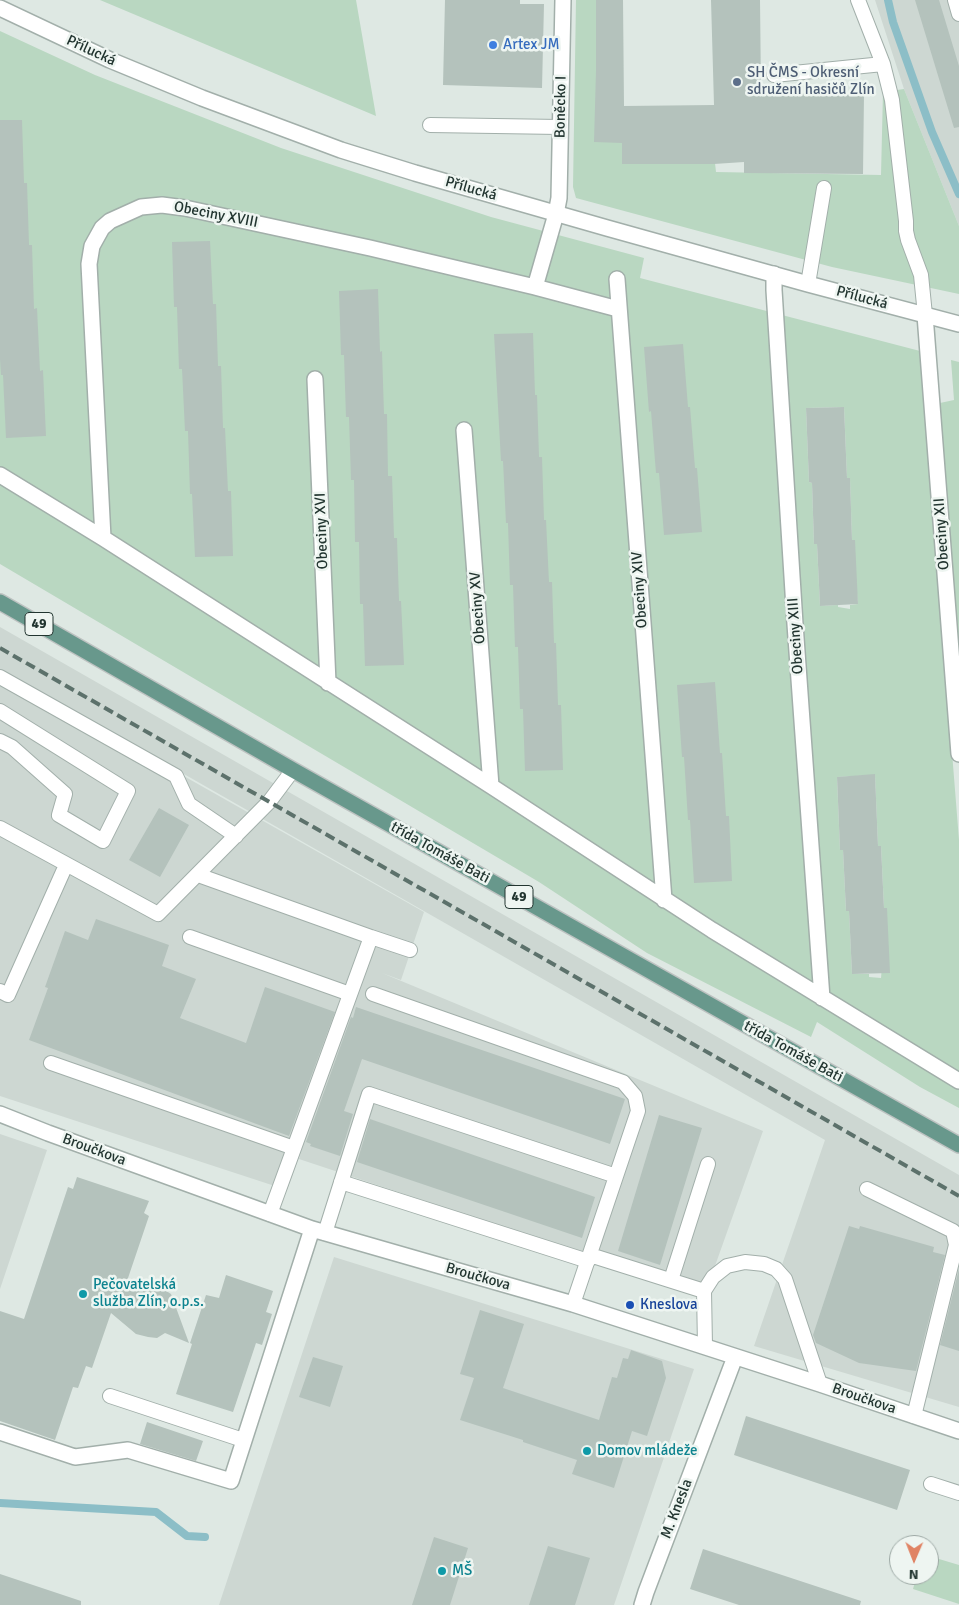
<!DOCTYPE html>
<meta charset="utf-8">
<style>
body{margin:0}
#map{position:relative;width:959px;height:1605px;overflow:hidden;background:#dee8e3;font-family:Signika,sans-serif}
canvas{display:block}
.north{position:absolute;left:889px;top:1535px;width:50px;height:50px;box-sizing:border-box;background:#eef5f1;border:1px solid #9ca8a4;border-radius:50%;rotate:181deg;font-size:14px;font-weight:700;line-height:20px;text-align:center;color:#223530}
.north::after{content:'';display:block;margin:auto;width:18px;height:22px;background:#e08364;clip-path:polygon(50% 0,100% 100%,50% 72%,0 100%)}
</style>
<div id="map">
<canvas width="959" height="1605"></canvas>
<div class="north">N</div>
</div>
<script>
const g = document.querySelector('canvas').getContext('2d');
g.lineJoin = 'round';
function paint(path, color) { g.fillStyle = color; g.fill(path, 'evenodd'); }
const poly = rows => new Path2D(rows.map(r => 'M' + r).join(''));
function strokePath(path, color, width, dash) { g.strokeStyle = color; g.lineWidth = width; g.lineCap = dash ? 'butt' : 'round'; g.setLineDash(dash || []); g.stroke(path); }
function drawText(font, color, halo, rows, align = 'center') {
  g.font = font + ' Signika,sans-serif'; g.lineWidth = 5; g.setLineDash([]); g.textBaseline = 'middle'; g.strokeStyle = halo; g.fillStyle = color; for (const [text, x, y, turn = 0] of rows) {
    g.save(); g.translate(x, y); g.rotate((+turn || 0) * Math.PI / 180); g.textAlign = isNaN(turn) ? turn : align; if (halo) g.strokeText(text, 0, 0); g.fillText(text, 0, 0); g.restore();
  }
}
const built = poly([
 [875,0,959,0,959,226,904,89],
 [0,627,959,1175,959,1407,754,1346,825,1140,0,669],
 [0,672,424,912,401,980,382,973,763,1131,705,1294,299,1159,301,1152,287,1190,0,1096],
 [0,1134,47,1150,0,1289],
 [334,1257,694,1369,614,1605,219,1605]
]);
const green = poly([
 [100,0,356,0,376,116],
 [576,0,596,0,596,142,622,142,715,163,716,172,881,175,883,92,904,89,959,226,959,294,832,267,576,198,573,187],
 [0,31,95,75,281,148,491,217,644,258,640,278,920,351,959,840,959,1108,920,1087,817,1022,811,1037,647,953,539,882,0,564],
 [844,407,847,478,850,479,852,540,858,604,850,605,850,609,838,607,838,605,820,606,817,544,814,544,812,483,809,482,806,408],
 [875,775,878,846,881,846,884,908,887,908,881,978,869,977,869,974,852,974,849,911,846,911,843,850,840,850,837,777],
 [951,360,959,362,959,649,940,403,954,400],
 [929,1556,959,1565,959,1604,913,1589,917,1575,929,1575]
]);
const stream = poly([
 [888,0,893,22,932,132,959,194],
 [0,1503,156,1512,187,1536,205,1537]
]);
const building = poly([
 [445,0,520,0,520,4,544,4,542,88,443,85],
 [596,0,623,0,624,106,714,105,711,0,760,0,761,93,864,94,863,174,744,173,744,162,714,164,622,164,622,143,594,142,596,71],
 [915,0,939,0,959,66,959,127,954,128],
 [0,120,22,120,24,183,27,183,29,245,32,245,34,309,37,308,40,371,43,370,46,436,6,438,3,375,1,375,0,359],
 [210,241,213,304,216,304,218,366,221,366,223,428,225,428,228,491,231,491,233,556,195,557,192,494,190,494,188,431,185,431,182,369,179,369,177,307,174,307,172,242],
 [378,289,380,352,382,351,384,414,387,414,388,476,392,476,394,538,397,538,399,601,401,601,404,665,365,666,363,604,360,604,359,542,355,542,354,480,351,480,349,417,346,417,344,355,341,355,339,291],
 [533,333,535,395,537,395,539,457,542,457,544,520,546,520,549,582,552,582,554,643,556,643,558,705,561,705,563,770,525,771,523,709,520,709,518,647,515,647,513,585,510,585,508,523,506,523,503,461,501,461,494,334],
 [683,344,688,407,690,407,695,468,697,468,702,532,664,535,659,473,656,473,651,411,649,412,644,347],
 [844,407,847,478,850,478,852,540,855,540,858,604,820,606,817,544,814,544,812,483,809,482,806,408],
 [715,682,720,753,722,753,726,816,729,816,732,881,694,883,690,820,688,820,684,757,682,757,677,685],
 [875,774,878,846,881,846,884,908,887,908,890,973,852,974,849,911,846,911,843,850,840,850,837,777],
 [159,808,189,825,160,877,129,860],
 [96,919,169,945,162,966,196,979,180,1018,246,1043,265,987,335,1012,289,1136,29,1040,48,988,45,987,65,931,88,940],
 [356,1007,625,1099,610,1144,362,1059,344,1111,353,1114,340,1156,310,1146,311,1144,306,1142,351,1017,353,1018],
 [659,1115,702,1128,660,1265,618,1251],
 [370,1119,595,1197,582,1238,357,1162],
 [77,1177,149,1201,144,1213,149,1216,127,1281,160,1287,171,1294,189,1343,165,1333,157,1338,148,1337,136,1334,111,1313,92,1368,86,1366,78,1388,73,1387,55,1440,0,1421,0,1311,24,1319,68,1187,73,1189],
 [849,1226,859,1229,860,1226,934,1247,933,1252,945,1255,916,1371,859,1363,816,1343,813,1335],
 [959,1269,959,1351,940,1345],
 [226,1275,273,1291,266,1312,272,1314,262,1345,256,1343,233,1412,176,1394,192,1344,190,1343,206,1295,219,1298],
 [480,1310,524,1324,503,1388,599,1420,612,1377,617,1378,623,1358,628,1359,631,1350,662,1361,666,1378,647,1436,632,1431,614,1488,572,1474,577,1460,523,1442,523,1440,460,1420,474,1378,460,1374],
 [313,1357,343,1366,330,1407,299,1397],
 [746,1416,910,1470,897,1510,734,1455],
 [147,1422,203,1441,196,1461,140,1444],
 [434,1537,468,1548,450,1605,412,1605],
 [548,1546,590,1558,575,1605,529,1605],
 [703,1549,861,1601,860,1605,739,1605,690,1589],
 [0,1574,81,1601,81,1605,0,1605]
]);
const service = poly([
 [858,0,883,64],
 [955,0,959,14],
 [774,75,883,64,892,100,906,221,906,231,908,240,921,275,925,315],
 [430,125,560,127],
 [808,284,824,188],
 [0,677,176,776,189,804,236,836],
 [0,711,128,791,103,841,59,815,65,794,12,747,0,741],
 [0,828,158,914,269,802,293,770],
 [198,875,371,937,270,1214],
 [190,937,350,994],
 [371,937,410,950],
 [0,991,8,995,66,865],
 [373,994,623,1082,635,1096,638,1111,573,1304],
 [51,1063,294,1148],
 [341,1182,588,1261],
 [867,1189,953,1231,956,1245,914,1416],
 [325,1233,369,1094,616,1176],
 [590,1255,704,1291],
 [671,1280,708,1164],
 [705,1346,704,1291,713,1277,727,1266,745,1262,764,1264,776,1269,785,1279,820,1384],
 [110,1396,243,1440],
 [931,1484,959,1493]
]);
const minor = poly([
 [774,274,774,290,795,624,822,998],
 [617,279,664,900],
 [535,287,618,309],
 [925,315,959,754],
 [315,379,328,683],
 [464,430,491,786],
 [0,475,103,538,491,786,712,930,959,1081],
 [103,538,89,264,92,246,102,228,110,221,141,207,162,205,185,208,370,248,535,287,556,214,559,198,563,0],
 [0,1114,48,1133,312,1229,573,1304,820,1384,959,1431],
 [0,1432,75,1457,128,1450,231,1481,312,1229],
 [642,1605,646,1592,735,1357]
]);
const tertiary = poly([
 [0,8,110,60,202,98,341,150,415,173,607,228,808,284,959,324]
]);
const primary = poly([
 [0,602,293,770,959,1145]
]);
const rail = poly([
 [0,648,959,1196]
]);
const markers = [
 [493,45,5,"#3f7fe0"],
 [737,82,5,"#5c6f8a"],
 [83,1294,5,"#0f9aa8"],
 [630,1305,5,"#1a4fb4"],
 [587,1451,5,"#0f9aa8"],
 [442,1571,5,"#0f9aa8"]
];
const shields = [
 [39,624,28],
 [519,897,28]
];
const shieldNames = [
 ["49",39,624],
 ["49",519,897]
];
const shopNames = [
 ["Artex JM",503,45]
];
const streetNames = [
 ["Přílucká",91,51,25],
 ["Boněcko I",561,107,-89],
 ["Přílucká",471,189,16],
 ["Obeciny XVIII",216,215,11],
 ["Přílucká",862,298,15],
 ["Obeciny XVI",322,531,-92],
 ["Obeciny XII",942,534,-94],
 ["Obeciny XIV",640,590,-94],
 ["Obeciny XV",478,608,-94],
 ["Obeciny XIII",796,636,-94],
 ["třída Tomáše Bati",440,853,29],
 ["třída Tomáše Bati",793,1052,29],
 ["Broučkova",94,1150,20],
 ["Broučkova",478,1277,16],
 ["Broučkova",864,1399,19],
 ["M. Knesla",677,1509,-69]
];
const serviceNames = [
 ["SH ČMS - Okresní",747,73],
 ["sdružení hasičů Zlín",747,90]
];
const cultureNames = [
 ["Pečovatelská",93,1285],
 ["služba Zlín, o.p.s.",93,1302],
 ["Domov mládeže",597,1451],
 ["MŠ",452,1571]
];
const transitNames = [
 ["Kneslova",640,1305]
];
paint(built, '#cdd7d2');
paint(green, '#b9d7c1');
strokePath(stream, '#8cbec7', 8);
paint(building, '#b4c2bc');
strokePath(service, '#a2afaa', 16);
strokePath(minor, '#a2afaa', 18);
strokePath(tertiary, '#a2afaa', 18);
strokePath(primary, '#bdc2c1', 18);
strokePath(service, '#fff', 14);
strokePath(minor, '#fff', 15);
strokePath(tertiary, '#fff', 15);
strokePath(primary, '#68988c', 15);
strokePath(rail, '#5c716b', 4, [10, 5]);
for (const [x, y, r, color] of markers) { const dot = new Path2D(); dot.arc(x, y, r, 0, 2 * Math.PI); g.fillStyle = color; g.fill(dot); strokePath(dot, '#eef5f1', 2); }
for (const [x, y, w] of shields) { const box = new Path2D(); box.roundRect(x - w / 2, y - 11.5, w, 23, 4); g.fillStyle = '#eef5f1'; g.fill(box); strokePath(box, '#223530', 1); }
drawText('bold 14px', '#223530', null, shieldNames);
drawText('15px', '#366cbe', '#eef5f1', shopNames, 'left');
drawText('15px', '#223530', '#eef5f1', streetNames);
drawText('15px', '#4e5e75', '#eef5f1', serviceNames, 'left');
drawText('15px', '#0d838f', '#eef5f1', cultureNames, 'left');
drawText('15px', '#164399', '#eef5f1', transitNames, 'left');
</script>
